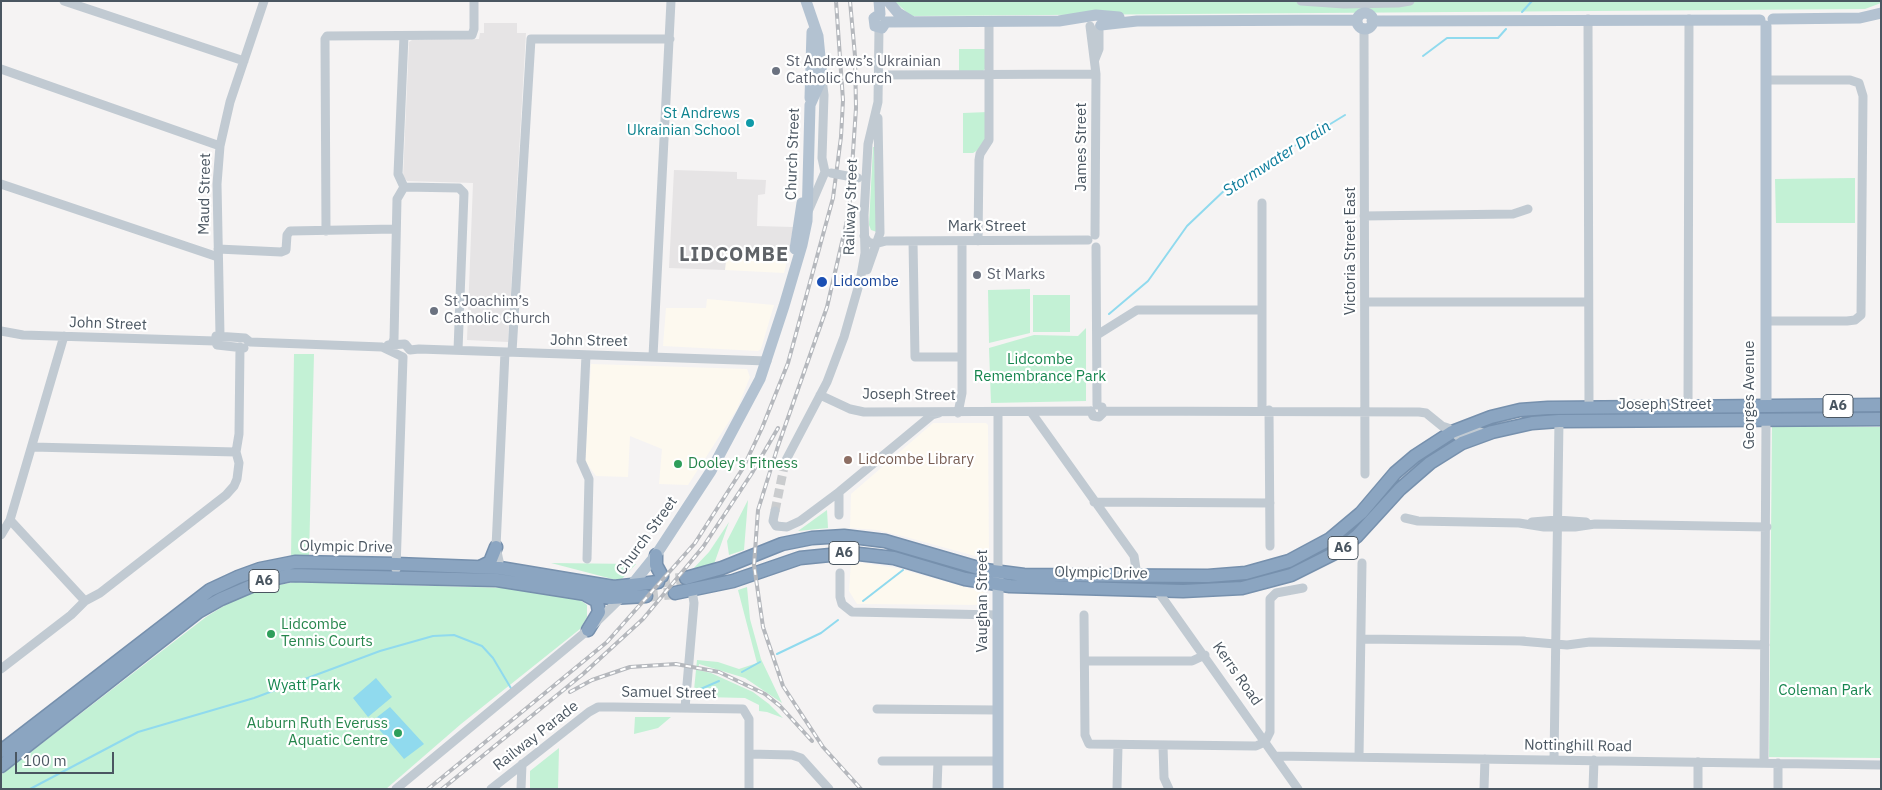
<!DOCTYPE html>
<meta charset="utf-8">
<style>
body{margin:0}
#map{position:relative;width:1882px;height:790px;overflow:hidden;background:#f5f3f3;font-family:"IBM Plex Sans",sans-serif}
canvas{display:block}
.frame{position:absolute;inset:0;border:2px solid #4a5661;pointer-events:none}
.scale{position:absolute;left:15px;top:752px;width:99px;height:22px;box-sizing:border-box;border:2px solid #4a5661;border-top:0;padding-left:6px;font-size:15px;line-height:18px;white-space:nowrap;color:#4a5661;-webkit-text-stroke:4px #fff;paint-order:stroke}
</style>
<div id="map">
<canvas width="1882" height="790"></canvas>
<div class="frame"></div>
<div class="scale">100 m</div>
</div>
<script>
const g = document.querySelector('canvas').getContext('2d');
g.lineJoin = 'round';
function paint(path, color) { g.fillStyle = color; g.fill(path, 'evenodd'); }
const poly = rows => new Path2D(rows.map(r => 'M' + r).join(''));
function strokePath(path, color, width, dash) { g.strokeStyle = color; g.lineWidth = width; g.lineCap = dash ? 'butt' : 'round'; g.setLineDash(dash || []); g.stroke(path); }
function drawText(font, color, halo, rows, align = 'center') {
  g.font = font + ' "IBM Plex Sans",sans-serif'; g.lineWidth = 4.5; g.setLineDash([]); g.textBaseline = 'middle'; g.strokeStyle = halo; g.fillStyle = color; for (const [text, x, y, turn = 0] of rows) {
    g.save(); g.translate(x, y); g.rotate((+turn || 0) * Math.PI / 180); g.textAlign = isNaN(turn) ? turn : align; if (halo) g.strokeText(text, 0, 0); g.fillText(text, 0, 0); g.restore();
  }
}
const commercial = poly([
 [726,251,789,253,784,273,725,270],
 [707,299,774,305,761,349,758,351,663,346,666,308,706,308],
 [591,364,747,369,750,377,737,409,688,485,659,484,662,449,630,436,628,477,596,476,585,461],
 [933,423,986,423,988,425,989,557,986,559,906,537,877,530,850,528,851,494],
 [851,561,896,568,983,592,988,596,988,605,857,604,849,591]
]);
const education = poly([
 [484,23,517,23,517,33,526,33,508,342,467,340,473,183,407,181,403,177,409,42,412,40,479,39,480,33,484,33],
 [674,170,737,172,737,179,766,180,765,194,758,195,757,226,793,227,789,253,727,251,725,270,669,268]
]);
const green = poly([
 [894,1,1881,1,1881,3,1865,9,911,16],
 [959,49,988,49,988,66,981,73,959,73],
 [988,112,988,139,983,147,973,153,963,153,963,113],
 [873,147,874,147,877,232,871,230,869,225],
 [1855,178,1855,223,1776,223,1775,179],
 [1030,289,1030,333,989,343,988,290],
 [1033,295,1070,295,1070,332,1033,332],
 [1086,328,1086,401,991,403,989,348,1034,335,1078,336],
 [294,354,314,354,309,557,291,557],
 [1772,426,1881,427,1881,758,1769,757],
 [748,500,744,550,729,555,727,541],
 [827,510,828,528,798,531],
 [729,522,714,564,691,571,709,552],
 [551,563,636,564,620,581],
 [295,582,508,588,575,596,587,605,587,617,580,629,461,724,386,789,1,789,1,775,206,617,235,599,263,588],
 [747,587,750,619,761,659,782,703,745,678,699,664,698,670,711,673,753,692,769,704,783,718,767,712,759,711,759,705,745,698,704,697,694,690,697,660,718,662,739,669,757,663,738,590],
 [635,717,671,717,658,728,634,734],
 [559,748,558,789,530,789,530,771]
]);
const water = poly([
 [376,678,392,697,368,717,353,698],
 [390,707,424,744,404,759,372,721]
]);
const stream = poly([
 [1522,12,1532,1],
 [1423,56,1447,38,1498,38,1506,29],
 [1109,314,1148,281,1187,226,1229,186,1345,115],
 [863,601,903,570],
 [777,654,821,633,838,620],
 [742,672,760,662],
 [696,691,719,681],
 [30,789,138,732,254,698,380,651,433,636,454,635,482,646,493,658,512,690]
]);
const minorTunnel = poly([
 [775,511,785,462]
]);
const highwayTunnel = poly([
 [658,582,686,578],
 [646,596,675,593]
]);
const minor = poly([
 [64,1,244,61],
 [1301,1,1344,4,1398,3,1410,1],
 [1588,19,1589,407],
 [1090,26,1096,74,1095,235],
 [1364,28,1365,474],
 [404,36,398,174,404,187],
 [1095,59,1099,49,1099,27],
 [1,69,220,146],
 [878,75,1096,74],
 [1,184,218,257],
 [404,187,459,188,464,193,458,350],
 [1262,203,1262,411],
 [807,214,825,172,822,158,824,95,822,78],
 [1364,216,1513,214,1528,209],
 [326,231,325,39,327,36,472,35,474,29,474,1],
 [864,236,868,242,875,244,886,241,1088,240],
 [913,241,915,357,961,357],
 [978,241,979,160,980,154,989,140,989,22],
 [1096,247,1097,405],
 [218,249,281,252,286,250,287,235,290,231,395,229],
 [867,270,880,233,878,118],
 [1365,302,1588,302],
 [1766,321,1847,321,1855,320,1861,315,1863,96,1859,83,1850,80,1766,80],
 [1,331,23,335,215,341],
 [220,335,217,184,220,146,230,102,264,1],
 [1097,335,1137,310,1261,310],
 [64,336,10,520,85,601],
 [216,336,245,338,250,342],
 [215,341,217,345,244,348],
 [250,342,382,347,403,357],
 [392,344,394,339,397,199,404,187],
 [388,345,405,344,410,350],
 [410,350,419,349,767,361],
 [512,352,531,39,670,39],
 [586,355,581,461,589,479,587,559],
 [653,356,671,1],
 [820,395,850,409,864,412,1091,411],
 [1688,407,1689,19],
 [1269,410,1270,546],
 [1091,411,1093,416,1099,417,1103,413,1102,407],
 [1104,411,1419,412,1426,413,1442,426,1448,428],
 [1031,412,1134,556,1136,569,1126,575],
 [958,413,962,393,962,241],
 [1451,430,1458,436,1477,431,1485,434],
 [32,447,236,452],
 [785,462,827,382,844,337,860,281,865,253,864,215,868,144,878,102,879,28],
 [839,492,839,515],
 [1094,502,1270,503],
 [775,511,773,521,776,526,787,527,800,521,839,492,932,415,939,413],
 [1405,518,1418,521,1519,523,1544,527,1575,527,1595,524,1767,527],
 [1532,522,1557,520,1586,522],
 [1,535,10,520],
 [499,561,496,547,505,352],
 [396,569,403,357],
 [998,572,998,412],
 [840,573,840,597,842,604,852,612,998,615],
 [1157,590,1298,789],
 [1084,615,1085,735,1089,744,1256,746,1265,742,1270,732,1270,599,1276,593,1303,588],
 [1362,639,1524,641],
 [1520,641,1567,645,1590,642,1765,645],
 [1085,661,1192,661,1205,655],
 [1,669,71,615,85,601,100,593,226,495,234,486,237,479,239,463,236,452,239,434,240,347],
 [685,708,694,603,692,590],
 [877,709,998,710],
 [1163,746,1164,778,1169,789],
 [749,754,792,755,801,758,829,789],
 [1275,756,1881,765],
 [1359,757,1362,563],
 [1554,760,1559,421],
 [882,761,998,761],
 [1764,763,1766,421],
 [396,789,588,630,621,598],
 [491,789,589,712,598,707,614,707,743,709,749,719,749,789],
 [521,789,522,764],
 [937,789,938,761],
 [1117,789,1118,746],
 [1484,789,1485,759],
 [1593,789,1594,760],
 [1698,789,1698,762],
 [1778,789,1778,763]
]);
const major = poly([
 [879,1,880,14],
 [888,1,898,13,911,21],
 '1357 21a8 8 0 1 1 16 0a8 8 0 1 1-16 0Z',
 [880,14,874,18,875,26,882,28,886,22],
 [1773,19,1860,18,1881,13],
 [1372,21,1760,20],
 [886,22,1059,21,1096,15,1119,17],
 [1101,25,1137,21,1357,20],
 [810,98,812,32],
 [795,249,802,203],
 [1766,406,1766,26],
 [998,576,998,789],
 [631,586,656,555,711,471,760,379,784,306,802,245,807,221,810,105,822,78,818,36,806,1]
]);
const highway = poly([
 [656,555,656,565,662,576],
 [480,567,490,562,496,547],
 [686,578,722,568,782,544,812,538,844,536,885,541,985,570,1024,575,1208,576,1246,573,1289,561,1330,539,1361,513,1395,473,1415,456,1452,432,1491,417,1520,410,1548,408,1881,405],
 [675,593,733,581,800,558,850,553,894,558,965,579,1010,586,1183,591,1242,588,1291,575,1335,553,1357,536,1400,489,1430,463,1462,443,1492,432,1532,423,1559,421,1881,419],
 [586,595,597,601,599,612,588,630],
 [1,751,210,590,238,577,260,569,295,562,396,564,500,568,614,587,658,582],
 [1,766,198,612,221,599,263,581,291,575,497,580,611,598,646,596]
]);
const rail = poly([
 [850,1,855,56,856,108,849,212,827,307,778,446,758,510,754,565,763,627,783,686,823,747,861,789],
 [570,692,592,680,630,667,676,664,719,672,765,694,780,706,812,741],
 [428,789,607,642,695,543,743,468,762,428,788,363,833,198,841,137,843,100,836,1],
 [442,789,583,674,643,619,703,547,752,473,778,428]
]);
const minorBridge = poly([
 [831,173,858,178]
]);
const markers = [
 [776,71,5,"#6b7280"],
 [750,123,5,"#0f9aa8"],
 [977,275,5,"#6b7280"],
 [822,282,6,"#1a4fb4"],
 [434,311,5,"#6b7280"],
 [848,460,5,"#8d6e63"],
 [678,464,5,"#2e9e5b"],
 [271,634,5,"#2e9e5b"],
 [398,733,5,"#2e9e5b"]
];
const shields = [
 [1838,406,30],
 [1343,548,30],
 [844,553,30],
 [264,581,30]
];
const shieldNames = [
 ["A6",1838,406],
 ["A6",1343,548],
 ["A6",844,553],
 ["A6",264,581]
];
const worshipNames = [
 ["St Andrews’s Ukrainian",786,62],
 ["Catholic Church",786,79],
 ["St Marks",987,275],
 ["St Joachim’s",444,302],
 ["Catholic Church",444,319]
];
const cultureNames = [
 ["St Andrews",740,114],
 ["Ukrainian School",740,131]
];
const streetNames = [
 ["James Street",1082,147,-90],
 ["Church Street",793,154,-88],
 ["Maud Street",205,194,-89],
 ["Railway Street",851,207,-88],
 ["Mark Street",987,227],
 ["Victoria Street East",1351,251,-90],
 ["John Street",108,324,2],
 ["John Street",589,341,1],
 ["Joseph Street",909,395,1],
 ["Georges Avenue",1750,395,-90],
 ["Joseph Street",1665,405],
 ["Church Street",647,536,-54],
 ["Olympic Drive",346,547,1],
 ["Olympic Drive",1101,573,1],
 ["Vaughan Street",983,601,-90],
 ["Kerrs Road",1237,674,55],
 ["Samuel Street",669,693,1],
 ["Railway Parade",536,736,-38],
 ["Nottinghill Road",1578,746,1]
];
const transitNames = [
 ["Lidcombe",833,282]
];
const parkNames = [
 ["Lidcombe",1040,360],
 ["Remembrance Park",1040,377],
 ["Wyatt Park",304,686],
 ["Coleman Park",1825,691]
];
const educationNames = [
 ["Lidcombe Library",858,460]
];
const leisureNames = [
 ["Dooley's Fitness",688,464],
 ["Lidcombe",281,625],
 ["Tennis Courts",281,642],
 ["Auburn Ruth Everuss",388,724,"right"],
 ["Aquatic Centre",388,741,"right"]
];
const waterNames = [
 ["Stormwater Drain",1277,159,-33]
];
const districtNames = [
 ["LIDCOMBE",734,255]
];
paint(commercial, '#fdf9ef');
paint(education, '#e6e4e5');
paint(green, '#c3f1d5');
paint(water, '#90daee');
strokePath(stream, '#90daee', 2);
strokePath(minorTunnel, '#caccce', 9, [9, 4.5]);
strokePath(highwayTunnel, '#caccce', 12, [12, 6]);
strokePath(highway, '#7690ad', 15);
strokePath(minor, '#c1cad2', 9);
strokePath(major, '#b3c2d1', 11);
strokePath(highway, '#8ba5c1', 12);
strokePath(rail, '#b5b8bd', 4);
strokePath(rail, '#fff', 2, [5.5]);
strokePath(minorBridge, '#c1cad2', 9);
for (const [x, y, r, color] of markers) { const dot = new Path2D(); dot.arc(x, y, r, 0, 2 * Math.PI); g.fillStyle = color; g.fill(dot); strokePath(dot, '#fff', 2); }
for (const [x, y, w] of shields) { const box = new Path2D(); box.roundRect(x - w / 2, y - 11.5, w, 23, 4); g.fillStyle = '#fff'; g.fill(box); strokePath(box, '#4a5661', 1); }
drawText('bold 14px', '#4a5661', null, shieldNames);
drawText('15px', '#5b616d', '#fff', worshipNames, 'left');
drawText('15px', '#0d838f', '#fff', cultureNames, 'right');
drawText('15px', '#4a5661', '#fff', streetNames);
drawText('15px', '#164399', '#fff', transitNames, 'left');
drawText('15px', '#17864f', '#fff', parkNames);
drawText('15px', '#785e54', '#fff', educationNames, 'left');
drawText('15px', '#27864d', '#fff', leisureNames, 'left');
drawText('italic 16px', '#0c7c9b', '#fff', waterNames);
g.letterSpacing = '1px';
drawText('bold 20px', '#5f6368', '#fff', districtNames);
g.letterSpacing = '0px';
</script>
